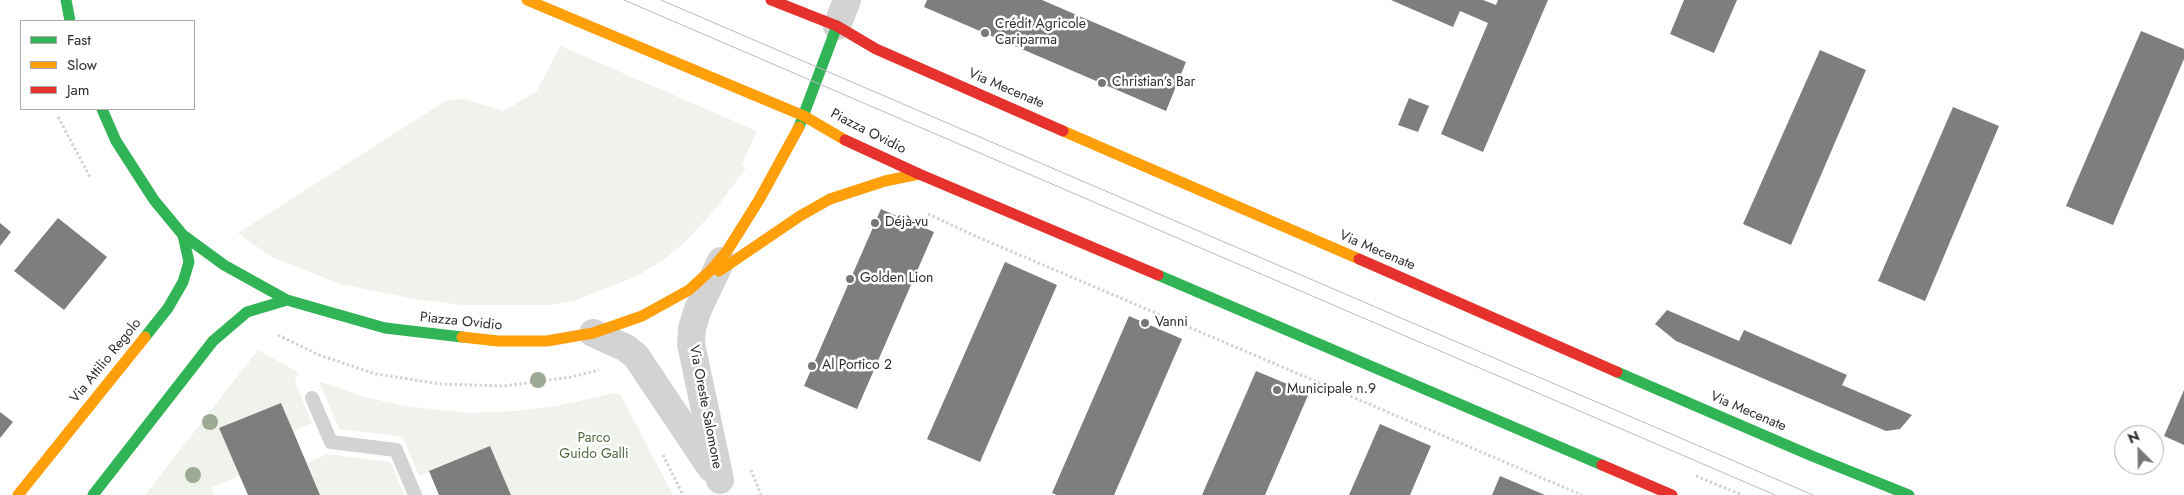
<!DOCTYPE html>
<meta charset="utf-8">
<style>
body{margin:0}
#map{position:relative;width:2184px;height:495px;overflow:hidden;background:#fff;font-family:Jost,sans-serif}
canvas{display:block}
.legend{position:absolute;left:20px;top:20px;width:175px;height:90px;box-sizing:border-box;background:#fff;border:1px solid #ababab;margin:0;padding:6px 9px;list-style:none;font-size:15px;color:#2e2e2e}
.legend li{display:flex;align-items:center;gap:10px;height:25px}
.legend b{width:25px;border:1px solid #ababab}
.north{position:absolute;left:2114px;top:425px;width:50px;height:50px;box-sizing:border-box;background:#fff;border:1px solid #ababab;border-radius:50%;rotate:337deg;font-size:14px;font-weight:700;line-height:20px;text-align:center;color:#2e2e2e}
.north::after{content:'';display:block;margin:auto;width:18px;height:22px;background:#777;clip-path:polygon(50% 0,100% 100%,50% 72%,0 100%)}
</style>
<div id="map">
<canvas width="2184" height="495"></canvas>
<ul class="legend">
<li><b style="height:6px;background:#30b455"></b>Fast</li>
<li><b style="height:6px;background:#ff9f0a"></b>Slow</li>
<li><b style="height:6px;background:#e5322d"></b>Jam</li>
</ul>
<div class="north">N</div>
</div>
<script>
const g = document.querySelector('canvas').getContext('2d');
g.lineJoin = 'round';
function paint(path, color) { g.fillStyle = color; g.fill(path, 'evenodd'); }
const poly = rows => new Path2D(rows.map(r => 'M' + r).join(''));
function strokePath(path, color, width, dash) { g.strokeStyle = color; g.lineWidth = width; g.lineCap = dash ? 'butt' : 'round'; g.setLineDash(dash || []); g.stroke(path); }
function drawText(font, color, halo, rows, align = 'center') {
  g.font = font + ' Jost,sans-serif'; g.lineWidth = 5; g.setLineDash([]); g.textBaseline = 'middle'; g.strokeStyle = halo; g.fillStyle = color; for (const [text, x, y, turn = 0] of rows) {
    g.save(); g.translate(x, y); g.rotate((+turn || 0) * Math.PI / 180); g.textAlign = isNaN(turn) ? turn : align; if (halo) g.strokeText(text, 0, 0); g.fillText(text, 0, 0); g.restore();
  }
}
const green = poly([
 [560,46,757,131,742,164,746,168,714,211,685,242,662,261,635,277,574,301,551,305,463,305,415,299,341,284,271,257,238,233,447,100,464,99,504,111,537,91],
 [258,350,298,372,295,382,312,423,293,431,281,403,220,428,240,476,211,487,214,495,145,495],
 [319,381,361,396,404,406,471,413,516,411,557,406,614,393,620,394,673,495,511,495,490,446,419,476,403,437,339,429],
 [328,454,391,462,404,495,320,495,307,463]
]);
const building = poly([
 [927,0,1042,0,1186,62,1166,111,924,7],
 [1391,0,1483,0,1496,5,1498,0,1548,0,1483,152,1441,134,1488,23,1460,11,1453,27],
 [1684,0,1737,0,1714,53,1670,34],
 [2141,31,2184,49,2184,59,2113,225,2066,206],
 [1820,50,1866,70,1791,245,1743,224],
 [1409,98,1429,106,1418,132,1398,125],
 [1953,107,1999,126,1925,301,1878,281],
 [881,209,934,232,857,409,804,386],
 [58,218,107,257,64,310,14,271],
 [0,223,11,232,0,246],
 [1005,262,1057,285,980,462,927,439],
 [1667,310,1739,341,1744,330,1847,375,1842,385,1912,415,1900,429,1886,431,1832,408,1676,341,1655,324],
 [1129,316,1182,339,1114,495,1057,495,1052,493],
 [1256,371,1309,393,1265,495,1202,495],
 [2184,390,2184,445,2164,436],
 [281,403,293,431,320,495,248,495,219,428],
 [0,412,13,422,0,438],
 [1380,424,1431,446,1410,495,1349,495],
 [490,446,511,495,439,495,429,471],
 [1500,476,1545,495,1492,495]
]);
const path = poly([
 [58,117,90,177],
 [928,214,973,235,1582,495],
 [278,335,319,355,376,374,441,384,504,386,571,377,599,370],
 [663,455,683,495],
 [751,470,761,495],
 [1696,476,1742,495]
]);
const lane = poly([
 [312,398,331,442,396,450,415,495]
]);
const street = poly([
 [837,26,847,0],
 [593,333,626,348,636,356,711,468],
 [720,480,691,344,692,328,698,309,721,261]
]);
const fast = poly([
 [66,0,70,21],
 [102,109,116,141,154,200,183,235,224,265,287,300,385,328,462,337],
 [799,127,837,26],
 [1158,275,1602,465],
 [145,337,168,308,183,282,189,262,183,235],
 [1617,372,1812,456,1909,495],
 [93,495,213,341,247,312,287,300]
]);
const slow = poly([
 [527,0,804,116,845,140],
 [1063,131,1359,259],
 [719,271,800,216,830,199,885,181,919,174],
 [462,337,498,341,547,341,593,333,642,316,689,290,711,270,727,251,759,200,799,127],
 [18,495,145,337]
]);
const jam = poly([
 [771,0,837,26,876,49,1063,131],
 [845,140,919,174,1158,275],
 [1359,259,1617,372],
 [1602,465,1672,495]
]);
const tram = poly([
 [624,0,1775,495],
 [661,0,1813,495]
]);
const trees = [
 [538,380],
 [210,422],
 [193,475]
];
const markers = [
 [985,33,5,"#777"],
 [1102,83,5,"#777"],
 [875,223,5,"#777"],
 [850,279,5,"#777"],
 [1145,323,5,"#777"],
 [812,366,5,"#777"],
 [1277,390,5,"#777"]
];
const poiNames = [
 ["Crédit Agricole",995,25],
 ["Cariparma",995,41],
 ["Christian’s Bar",1112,83],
 ["Déjà-vu",885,223],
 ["Golden Lion",860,279],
 ["Vanni",1155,323],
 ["Al Portico 2",822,366],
 ["Municipale n.9",1287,390]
];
const streetNames = [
 ["Via Mecenate",1006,89,23],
 ["Piazza Ovidio",868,132,27],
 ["Via Mecenate",1377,251,23],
 ["Piazza Ovidio",461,322,6],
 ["Via Attilio Regolo",106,361,-51],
 ["Via Oreste Salomone",705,407,79],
 ["Via Mecenate",1748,412,23]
];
const parkNames = [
 ["Parco",594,439],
 ["Guido Galli",594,455]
];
paint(green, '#f0f3ec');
paint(building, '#7e7e7e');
strokePath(path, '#d3d3d3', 3, [2.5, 2.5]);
strokePath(lane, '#d3d3d3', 14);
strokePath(street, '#d3d3d3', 28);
strokePath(fast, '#30b455', 11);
strokePath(slow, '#ff9f0a', 11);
strokePath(jam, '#e5322d', 11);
strokePath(tram, '#bababa', 1);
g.fillStyle = '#9eab94';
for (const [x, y] of trees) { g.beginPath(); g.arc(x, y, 8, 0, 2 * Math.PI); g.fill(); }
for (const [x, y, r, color] of markers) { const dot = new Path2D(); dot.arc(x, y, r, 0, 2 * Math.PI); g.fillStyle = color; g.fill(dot); strokePath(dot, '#fff', 2); }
drawText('14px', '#2e2e2e', '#fff', poiNames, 'left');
drawText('14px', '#2e2e2e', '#fff', streetNames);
drawText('14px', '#4f673d', '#fff', parkNames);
</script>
